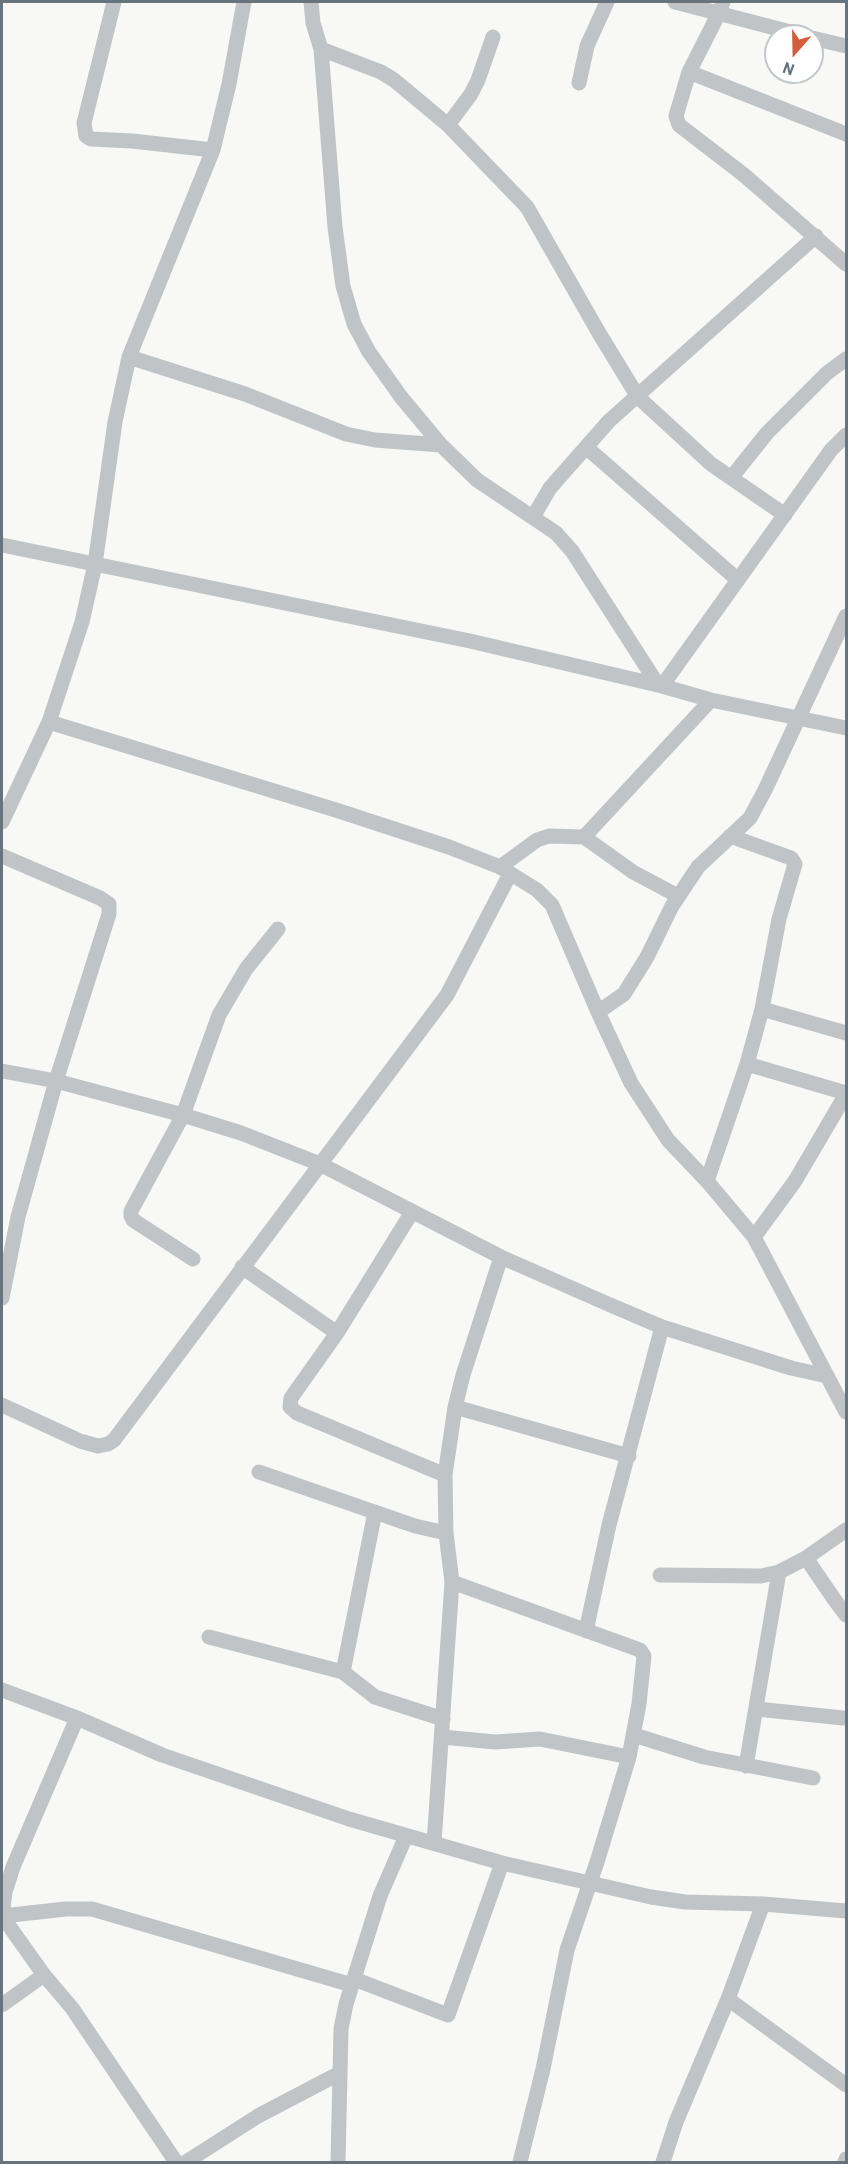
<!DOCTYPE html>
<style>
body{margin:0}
#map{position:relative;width:848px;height:2164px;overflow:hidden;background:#f8f8f6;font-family:Barlow,sans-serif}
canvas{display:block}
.frame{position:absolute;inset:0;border:3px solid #66747e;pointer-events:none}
.north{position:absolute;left:764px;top:24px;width:60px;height:60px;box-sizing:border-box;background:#fff;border:2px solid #c2c7cb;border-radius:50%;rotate:200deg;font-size:16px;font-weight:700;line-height:24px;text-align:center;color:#66747e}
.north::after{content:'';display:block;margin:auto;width:21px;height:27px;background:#d25e3d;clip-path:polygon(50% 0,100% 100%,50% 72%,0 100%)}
</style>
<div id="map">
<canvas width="848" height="2164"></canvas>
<div class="frame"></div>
<div class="north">N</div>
</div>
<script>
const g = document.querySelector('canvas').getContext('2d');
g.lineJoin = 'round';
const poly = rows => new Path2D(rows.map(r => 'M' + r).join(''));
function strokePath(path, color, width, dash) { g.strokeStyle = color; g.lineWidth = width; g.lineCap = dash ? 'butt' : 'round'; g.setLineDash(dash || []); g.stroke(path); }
const street = poly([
 [114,2,84,123,86,136,91,139,132,141,213,150],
 [311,2,313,23,321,49,335,227,343,286,354,324,369,352,401,397,441,445,477,480,556,533,572,551,658,685],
 [675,2,806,36],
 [723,2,719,13,689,72,676,116,679,125,744,175,846,264],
 [812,38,846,46],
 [321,49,381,72,394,80,448,125,527,207,599,333,638,397,711,464,785,515],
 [689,72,846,134],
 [579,83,587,46,607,2],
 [448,125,471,94,478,80,493,37],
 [129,357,245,394,346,434,375,440,441,445],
 [586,447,738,580],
 [731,478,767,433,827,373,846,359],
 [533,517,550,488,609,421,816,236],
 [2,545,470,641,662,686,711,700,846,728],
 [662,686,831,450,846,435],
 [49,722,339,811,449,847,500,867,537,890,552,905,598,1012,631,1083,668,1140,707,1181,754,1237,846,1412],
 [2,822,49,722,82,622,95,564,115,422,129,357,213,150,229,84,244,2],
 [584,837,711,700],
 [2,856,100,898,109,904,109,914,56,1081,18,1217,2,1298],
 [500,867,537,840,549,836,584,837,633,872,678,896],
 [762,1009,846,1033],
 [598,1012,624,994,647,957,672,906,698,867,750,818,765,790,846,616],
 [747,1064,846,1093],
 [2,1071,56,1081,183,1115,241,1133,320,1164,501,1257,608,1304,662,1327,791,1368,827,1376],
 [707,1181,747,1064,762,1009,779,919,795,864,791,858,730,836],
 [412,1212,337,1333,291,1398,290,1407,297,1413,445,1475],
 [754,1237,795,1181,846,1094],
 [193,1259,133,1220,131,1216,131,1211,183,1115,219,1015,246,969,278,929],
 [242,1267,337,1333],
 [2,1405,80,1441,98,1446,108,1444,114,1440,447,995,510,874],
 [455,1407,629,1456],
 [259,1472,415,1526,446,1533],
 [375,1512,343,1672,375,1697,443,1719],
 [806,1558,834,1599,846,1615],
 [660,1575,761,1576,779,1572,806,1558,846,1530],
 [452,1582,640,1650,644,1656,639,1704,629,1757,597,1862,567,1950,543,2069,520,2162],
 [586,1631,609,1525,662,1327],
 [209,1637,343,1672],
 [2,1690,77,1718,162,1755,349,1819,502,1863,651,1897,685,1902,763,1904,846,1911],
 [757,1709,843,1718],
 [77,1718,13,1867,5,1892,2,1916,44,1975,72,2008,176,2162],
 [634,1735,704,1757,813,1778],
 [442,1737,495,1742,540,1739,629,1757],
 [746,1766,779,1572],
 [434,1843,452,1582,446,1533,445,1475,455,1407,463,1375,501,1257],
 [2,1916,66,1909,92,1909,352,1985],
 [354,1979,448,2015,502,1863],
 [728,1999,846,2085],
 [2,2005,44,1975],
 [186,2162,258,2116,340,2073],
 [338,2162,341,2029,346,2004,380,1896,406,1836],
 [663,2162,676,2122,728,1999,763,1904],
 [845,2162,846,2159]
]);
strokePath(street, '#c0c4c7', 15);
</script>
